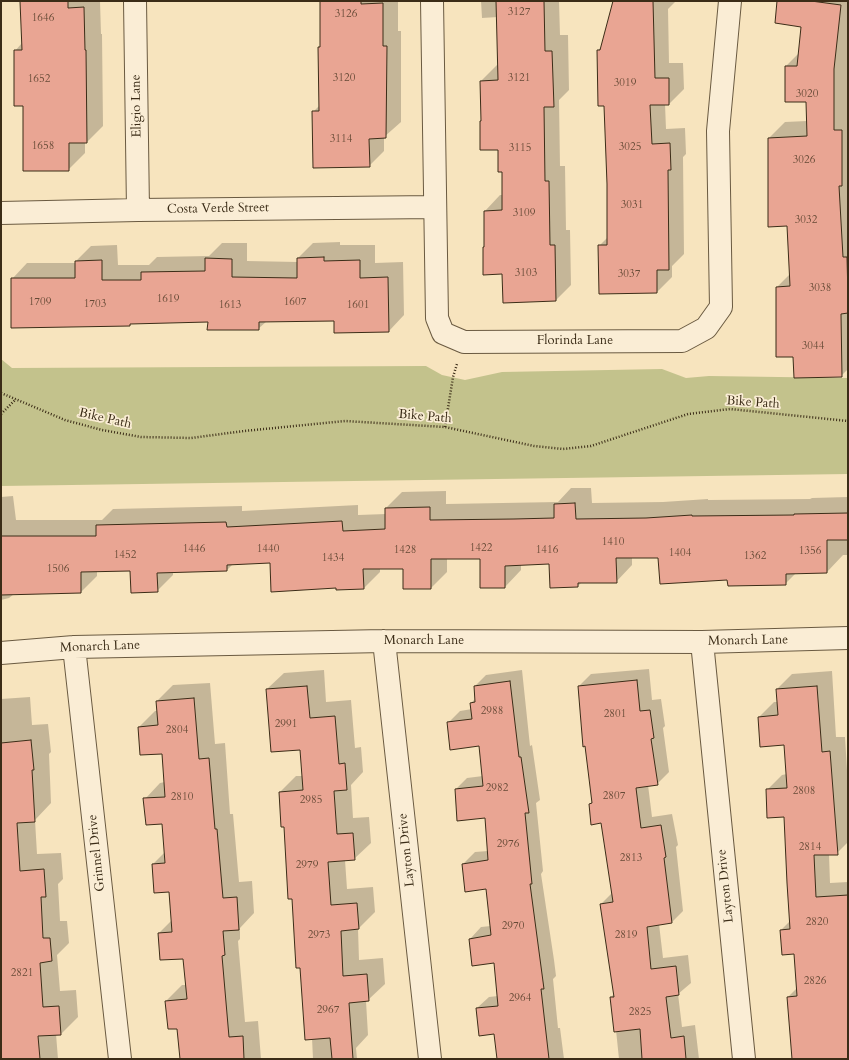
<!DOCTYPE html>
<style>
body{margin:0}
#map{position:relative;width:849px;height:1060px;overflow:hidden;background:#f7e4be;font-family:Cardo,serif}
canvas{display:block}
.frame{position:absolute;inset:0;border:2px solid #3b2c17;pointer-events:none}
</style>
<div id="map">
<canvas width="849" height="1060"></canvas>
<div class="frame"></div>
</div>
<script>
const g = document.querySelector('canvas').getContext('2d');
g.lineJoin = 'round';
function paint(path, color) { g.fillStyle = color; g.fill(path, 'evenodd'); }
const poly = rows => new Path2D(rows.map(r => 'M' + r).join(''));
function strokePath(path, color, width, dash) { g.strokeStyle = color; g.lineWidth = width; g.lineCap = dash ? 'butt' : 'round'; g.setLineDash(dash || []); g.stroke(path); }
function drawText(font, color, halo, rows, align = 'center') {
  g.font = font + ' Cardo,serif'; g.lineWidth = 3.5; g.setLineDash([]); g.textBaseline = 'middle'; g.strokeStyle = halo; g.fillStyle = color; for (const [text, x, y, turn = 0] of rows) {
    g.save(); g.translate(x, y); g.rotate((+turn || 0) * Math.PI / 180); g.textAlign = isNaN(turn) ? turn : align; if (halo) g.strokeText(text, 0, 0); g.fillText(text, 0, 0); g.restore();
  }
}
const green = poly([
 [1,359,12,368,426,366,442,375,465,380,502,372,662,369,686,378,709,376,848,378,848,474,1,486]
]);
const shadow = poly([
 [21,1,100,1,101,34,102,34,103,126,87,142,85,142,85,153,68,170,24,105,15,51,22,43],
 [320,1,398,1,398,31,401,31,401,122,384,137,384,151,369,166,313,112,320,105,319,47,321,45],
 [481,1,559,1,560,35,568,35,569,90,559,100,560,166,565,166,566,230,570,230,571,285,556,300,503,273,485,246,485,211,500,195,503,195,503,171,499,149,481,81,497,65,499,65,498,17,482,18],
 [614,1,676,1,668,9,669,63,683,63,684,89,669,104,665,104,666,129,685,128,686,154,683,157,684,254,672,266,672,277,657,292,599,246,608,237,608,184,605,105,598,50,602,47],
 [778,1,848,1,848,369,841,376,794,356,777,287,790,274,788,225,769,138,785,122,807,121,807,101,786,66,799,53,803,26],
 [340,242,340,245,375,245,375,263,403,262,404,315,389,331,335,320,267,321,258,329,209,321,132,323,130,325,12,279,27,263,76,263,76,261,91,246,117,245,118,265,149,265,157,257,209,256,222,243,247,243,247,261,298,262,298,258,313,243],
 [571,488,591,488,592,503,663,502,708,499,708,500,810,499,812,498,848,497,848,555,843,555,827,572,797,572,785,584,728,579,659,556,632,557,632,565,616,582,582,582,578,586,550,563,521,564,521,570,505,587,481,558,447,558,447,572,431,588,404,568,380,568,380,572,364,588,337,587,270,562,233,564,227,570,173,572,173,575,157,591,131,570,97,571,97,576,81,592,14,594,9,598,1,600,1,497,13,496,16,520,102,520,113,509,242,506,242,511,358,505,358,515,386,514,386,508,402,492,446,491,446,504,558,502],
 [649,669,652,700,661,699,665,726,663,728,669,772,657,784,648,785,652,817,672,814,678,845,676,847,683,911,672,922,659,924,663,958,688,955,691,983,678,994,682,1027,695,1025,699,1059,619,1059,616,1030,611,997,614,994,601,904,612,893,602,822,590,804,593,801,579,686,591,674],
 [324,670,326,702,351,700,355,748,361,747,363,772,351,785,353,818,369,817,371,843,354,859,345,860,347,889,373,887,375,912,358,929,359,960,383,958,385,984,368,1000,366,1001,368,1035,356,1048,357,1059,313,1059,312,1038,301,967,280,792,296,776,303,776,301,748,267,689,284,673],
 [522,670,530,746,532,745,540,800,536,803,543,871,541,874,554,960,556,976,553,979,558,1028,560,1028,564,1059,498,1059,495,1033,477,1008,489,997,498,996,495,962,470,939,481,927,491,926,487,888,463,864,475,852,488,851,486,816,456,789,467,778,483,776,480,745,448,723,460,711,472,709,471,703,475,699,475,686,486,675],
 [832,671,836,737,845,737,848,786,848,842,836,854,829,854,830,883,848,882,848,1059,796,1059,788,997,797,988,794,953,781,930,790,921,785,815,767,790,782,775,787,774,785,744,759,717,774,702,778,702,777,689,792,674],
 [210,683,215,744,225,743,230,814,233,814,239,882,252,881,254,913,240,928,240,939,238,941,245,1022,258,1021,261,1059,181,1059,178,1028,166,1001,182,985,186,985,184,958,159,933,172,920,170,891,153,864,165,852,163,823,145,799,160,783,165,782,162,753,139,727,155,711,158,711,157,701,173,685],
 [30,697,32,725,48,724,51,752,49,754,51,803,35,820,37,854,61,853,63,879,58,884,60,921,67,921,69,943,57,955,60,991,76,990,78,1017,61,1034,56,1034,58,1059,1,1059,1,699]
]);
const building = poly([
 [20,1,68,1,68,8,84,7,85,50,86,50,87,143,69,143,69,171,23,171,23,106,14,106,14,50,22,50,20,1],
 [320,1,361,1,361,4,383,3,383,46,387,46,386,138,369,139,370,167,313,168,312,111,319,111,318,47,320,47,320,1],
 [496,1,544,1,545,51,552,51,554,107,544,107,545,181,549,181,550,245,555,245,556,301,503,303,502,274,483,275,483,247,484,247,484,211,502,210,502,172,498,172,498,150,480,150,480,121,481,121,480,81,498,80,496,1],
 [613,1,653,1,655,78,669,78,669,105,650,105,652,144,670,143,671,170,668,170,669,270,657,270,657,293,599,294,598,245,607,245,607,184,604,106,598,106,597,50,600,50,613,1],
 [777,1,811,1,841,5,834,69,834,130,842,130,842,186,839,186,843,257,847,257,848,297,848,313,841,314,842,377,794,378,793,357,776,357,776,287,790,286,787,226,768,227,768,138,807,136,806,102,785,102,785,66,797,66,801,27,775,23,777,1],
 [324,257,324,261,360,260,360,278,388,277,389,332,334,333,334,321,259,322,259,330,207,330,208,322,130,324,130,326,11,328,11,278,75,278,75,261,102,260,102,280,141,280,141,272,205,271,205,258,232,259,232,277,297,278,297,258,324,257],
 [575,503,576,519,646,518,692,515,692,516,794,515,794,514,848,513,848,540,827,540,827,573,786,574,786,585,728,586,727,580,660,584,658,558,616,558,617,583,578,583,578,587,550,588,549,564,505,566,505,588,480,588,480,559,431,559,431,589,403,589,403,569,363,569,364,589,336,590,336,588,271,592,270,563,227,565,227,571,157,573,158,592,131,593,130,571,81,572,81,593,1,595,1,536,96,536,96,525,226,522,227,527,342,521,343,531,385,529,385,508,430,507,430,520,514,519,554,518,554,504,575,503],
 [637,680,640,711,650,710,654,738,651,739,658,785,636,788,641,828,661,825,666,857,664,858,672,923,647,927,651,969,676,966,679,995,666,997,671,1038,684,1036,686,1059,642,1059,640,1029,614,1032,610,997,614,997,600,904,613,902,601,823,591,825,589,804,592,803,585,746,583,747,578,686,637,680],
 [510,681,519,757,521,757,529,813,525,813,532,884,530,884,544,989,541,989,549,1059,497,1059,494,1034,479,1036,476,1008,498,1006,494,963,472,966,469,939,491,935,486,889,465,892,462,864,488,860,485,818,457,821,455,789,483,786,479,746,450,750,447,722,472,719,470,703,475,702,474,686,510,681],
 [307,686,310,718,335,716,339,764,345,763,347,790,334,791,337,834,353,833,355,860,328,862,331,905,357,903,359,929,341,931,343,976,367,974,369,1001,349,1003,353,1059,332,1059,330,1038,305,1040,300,968,296,968,292,899,288,899,284,827,281,827,279,792,303,790,300,750,271,752,266,689,307,686],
 [817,686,822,752,830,751,838,855,814,855,816,897,848,895,848,1059,792,1059,787,997,797,996,794,954,782,955,780,930,790,929,787,883,784,817,767,818,766,789,787,788,784,745,760,747,758,717,778,715,776,689,817,686],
 [194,698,199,759,209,758,215,829,217,829,223,898,237,897,239,930,223,931,225,955,222,956,229,1037,243,1036,244,1059,180,1059,177,1029,168,1029,165,1001,187,999,183,959,160,960,158,933,172,932,169,892,154,893,152,864,165,863,162,824,146,825,143,798,165,797,162,754,140,755,138,727,158,725,156,701,194,698],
 [31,740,34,770,32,770,35,822,17,823,20,871,44,869,46,897,41,897,43,938,50,938,52,961,40,963,43,1007,59,1006,61,1035,38,1036,40,1059,1,1059,1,743,31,740]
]);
const path = poly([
 [1,393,65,420,102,430,141,437,191,438,244,431,345,421,445,427,534,446,563,449,591,446,688,414,730,409,848,421],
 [1,414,16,399],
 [445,427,453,377,457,364]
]);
const street = poly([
 [135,1,138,210],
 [432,1,437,318,443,333,464,342,682,341,706,328,721,307,718,131,730,1],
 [1,213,138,210,435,207],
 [384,641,430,1059],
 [702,642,744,1059],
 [74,647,120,1059],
 [1,653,74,647,384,641,702,642,848,638]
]);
const numberNames = [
 ["3127",519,12],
 ["3126",346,14],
 ["1646",43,18],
 ["3120",344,78],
 ["3121",519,78],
 ["1652",39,79],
 ["3019",625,83],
 ["3020",807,94],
 ["3114",341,139],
 ["1658",43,146],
 ["3025",630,147],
 ["3115",520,148],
 ["3026",804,160],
 ["3031",632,205],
 ["3109",524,213],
 ["3032",806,220],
 ["3103",526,273],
 ["3037",629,274],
 ["3038",820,288],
 ["1619",168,299],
 ["1709",40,302],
 ["1607",295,302],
 ["1703",95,304],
 ["1613",230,305],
 ["1601",358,305],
 ["3044",813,346],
 ["1410",613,542],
 ["1422",481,548],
 ["1446",194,549],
 ["1440",268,549],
 ["1428",405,550],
 ["1416",547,550],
 ["1356",810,551],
 ["1404",680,553],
 ["1452",125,555],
 ["1362",755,556],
 ["1434",333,558],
 ["1506",58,569],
 ["2988",492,711],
 ["2801",615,714],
 ["2991",286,724],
 ["2804",177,730],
 ["2982",497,788],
 ["2808",804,791],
 ["2807",614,796],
 ["2810",182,797],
 ["2985",311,800],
 ["2976",508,844],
 ["2814",810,847],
 ["2813",631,858],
 ["2979",307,865],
 ["2820",817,922],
 ["2970",513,926],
 ["2973",319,935],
 ["2819",626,935],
 ["2821",22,973],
 ["2826",815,981],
 ["2964",520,998],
 ["2967",328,1010],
 ["2825",640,1012]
];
const streetNames = [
 ["Eligio Lane",137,106,-91],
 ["Costa Verde Street",218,209,-1],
 ["Florinda Lane",575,341],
 ["Bike Path",753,403,4],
 ["Bike Path",425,417,5],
 ["Bike Path",105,419,13],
 ["Monarch Lane",424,641],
 ["Monarch Lane",748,641,-1],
 ["Monarch Lane",100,647,-2],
 ["Layton Drive",407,850,-96],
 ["Grinnel Drive",97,853,-96],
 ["Layton Drive",726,886,-96]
];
paint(green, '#c3c28c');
paint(shadow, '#0003');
paint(building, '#e9a593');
strokePath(building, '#3b2c17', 1);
strokePath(street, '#6a5a41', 24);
strokePath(path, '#3b2c17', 2.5, [1, 2]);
strokePath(street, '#faedd5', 22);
drawText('11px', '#664a36', null, numberNames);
drawText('13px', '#3b2c17', '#faedd5', streetNames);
</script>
